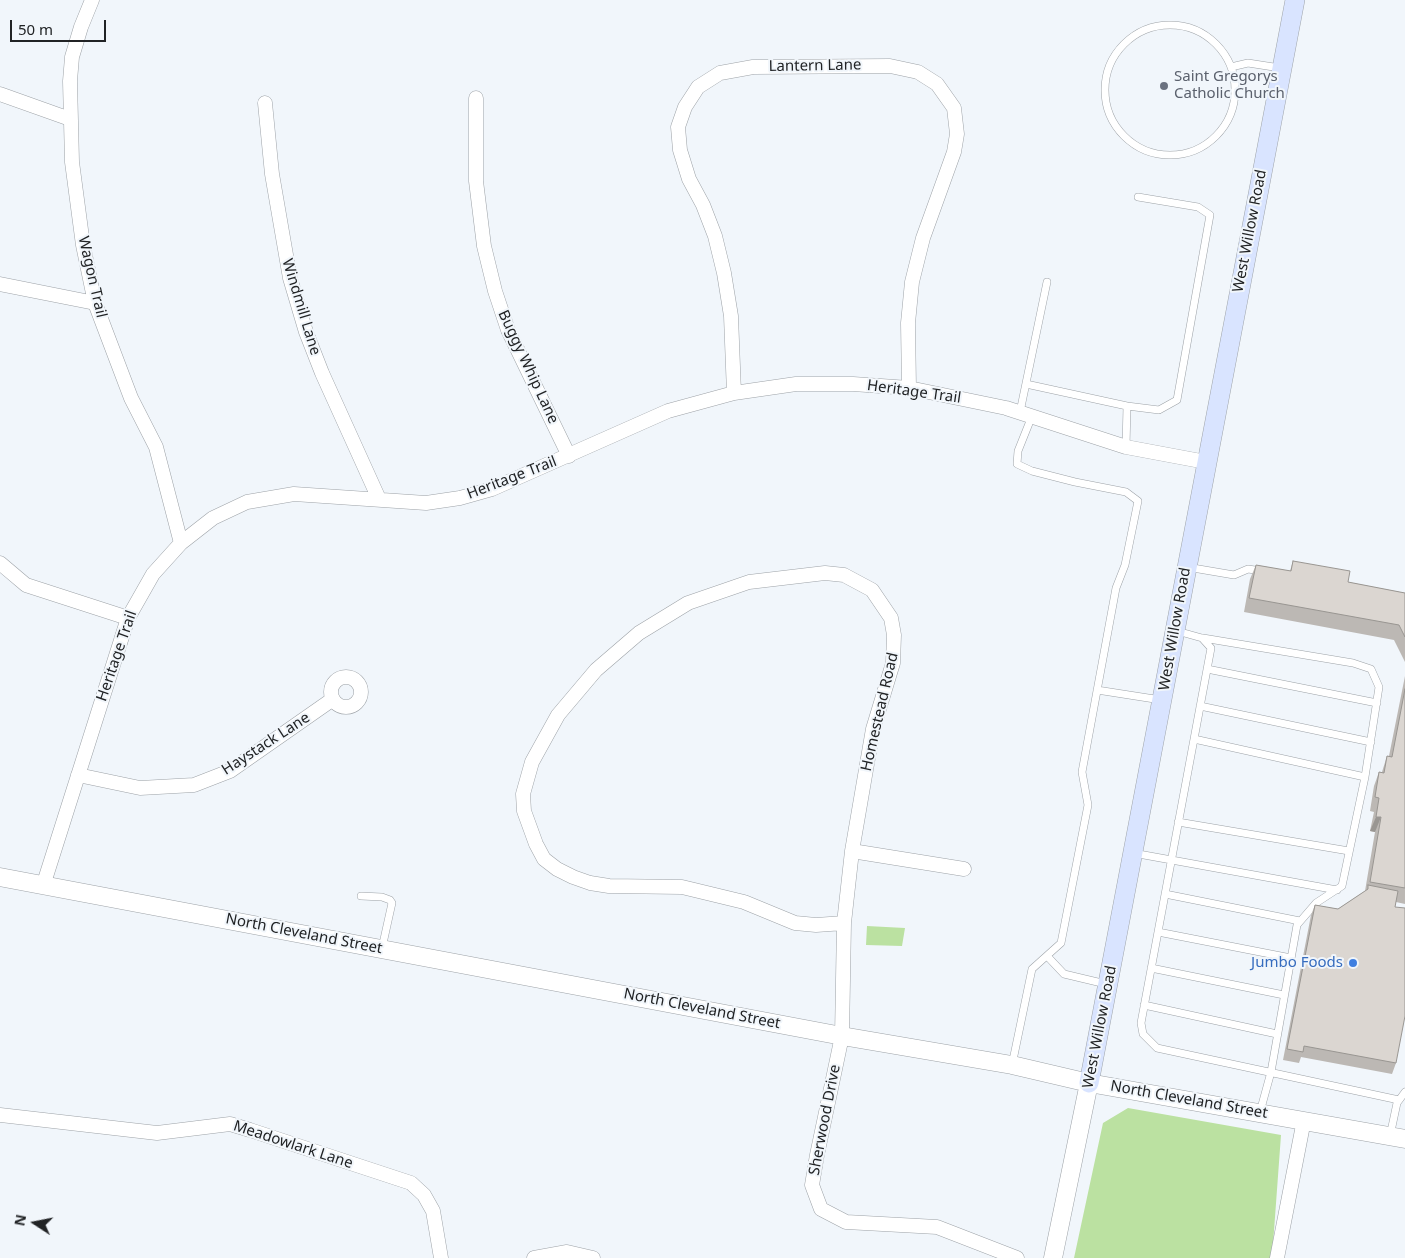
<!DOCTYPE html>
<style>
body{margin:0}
#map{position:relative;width:1405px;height:1258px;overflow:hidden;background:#f1f6fb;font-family:"Noto Sans",sans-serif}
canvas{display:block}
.north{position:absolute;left:10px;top:1198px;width:50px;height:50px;-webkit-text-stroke:4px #f1f6fb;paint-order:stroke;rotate:281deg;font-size:14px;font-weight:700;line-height:20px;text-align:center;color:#212325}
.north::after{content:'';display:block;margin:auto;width:18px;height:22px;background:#212325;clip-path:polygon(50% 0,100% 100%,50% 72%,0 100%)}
.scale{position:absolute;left:10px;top:20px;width:96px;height:22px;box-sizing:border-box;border:2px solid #212325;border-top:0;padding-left:6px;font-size:15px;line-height:18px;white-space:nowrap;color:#212325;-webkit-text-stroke:4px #f1f6fb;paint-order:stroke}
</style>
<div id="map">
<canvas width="1405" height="1258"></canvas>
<div class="north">N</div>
<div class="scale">50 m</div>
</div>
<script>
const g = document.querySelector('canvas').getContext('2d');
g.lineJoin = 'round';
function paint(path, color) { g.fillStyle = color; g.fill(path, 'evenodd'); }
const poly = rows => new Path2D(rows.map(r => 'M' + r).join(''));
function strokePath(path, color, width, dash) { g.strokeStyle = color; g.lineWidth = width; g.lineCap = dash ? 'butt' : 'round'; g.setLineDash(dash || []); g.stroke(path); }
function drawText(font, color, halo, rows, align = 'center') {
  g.font = font + ' "Noto Sans",sans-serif'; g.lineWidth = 4; g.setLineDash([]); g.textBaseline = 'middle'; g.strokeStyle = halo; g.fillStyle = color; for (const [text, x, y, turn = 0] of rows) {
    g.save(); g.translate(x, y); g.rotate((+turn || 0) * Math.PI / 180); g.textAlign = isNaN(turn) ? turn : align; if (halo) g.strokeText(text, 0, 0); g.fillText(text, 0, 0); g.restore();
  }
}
const green = poly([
 [867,926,905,928,902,946,866,945],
 [1128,1108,1281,1135,1272,1258,1074,1258,1103,1123]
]);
const service = poly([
 '1105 90a65 65 0 1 1 130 0a65 65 0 1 1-130 0Z',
 [1231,67,1248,63,1280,68],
 [1026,384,1127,406,1126,447],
 [1127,406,1159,410,1177,400,1210,215,1198,207,1138,197],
 [1020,412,1047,282],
 [1187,567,1234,575,1248,569,1262,571],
 [1177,631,1202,638,1211,648,1141,1023,1143,1034,1157,1048,1399,1100],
 [1203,638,1353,663,1371,669,1379,687,1365,777,1342,886,1316,903,1297,925,1271,1072,1260,1112],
 [1207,669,1377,703],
 [1097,690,1161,700],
 [1200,706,1371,742],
 [1194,739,1365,777],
 [1178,822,1349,851],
 [1133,853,1337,890],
 [1165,894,1300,921],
 [361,896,382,897,390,900,392,903,382,948],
 [1158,932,1291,958],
 [1047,956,1064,974,1106,984],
 [1151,968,1284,995],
 [1144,1005,1277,1034],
 [1012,1065,1032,969,1061,943,1088,805,1082,772,1116,588,1125,565,1138,501,1126,492,1075,482,1032,471,1017,464,1018,451,1032,416],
 [1390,1136,1397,1103,1405,1092]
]);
const minor = poly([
 [92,0,81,27,72,57,70,81,72,162,83,245,95,303,131,398,156,447,181,543],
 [0,94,70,119],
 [476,98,476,181,484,246,495,291,508,330,569,456],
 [265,103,272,174,290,278,306,332,322,373,379,499],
 [0,284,95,303],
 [734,393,731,316,724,273,715,236,703,205,689,179,680,150,678,127,685,107,698,87,720,73,753,67,890,66,918,72,937,84,954,108,957,134,954,152,923,238,912,282,908,323,909,388],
 [0,563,26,585,128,618],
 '331 692a15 15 0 1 1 30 0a15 15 0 1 1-30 0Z',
 [78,775,140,788,194,785,230,771,333,699],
 [852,851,964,869],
 [43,886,128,618,153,574,181,543,213,518,247,502,294,494,426,503,460,498,492,489,668,411,734,393,796,384,853,384,909,388,1006,408,1126,447,1206,462],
 [844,923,816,925,795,923,744,902,682,887,609,886,590,883,573,877,557,869,544,859,536,844,524,811,523,794,532,762,558,715,596,670,639,633,688,603,749,582,825,573,844,575,872,590,891,618,894,635,893,663,873,729,852,851,844,923,842,1036,817,1155,812,1185,821,1209,846,1222,937,1227,1017,1258],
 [0,1115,157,1133,230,1124,250,1130,411,1183,424,1195,433,1211,441,1258],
 [534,1258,567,1252,593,1258],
 [1277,1258,1304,1120]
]);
const tertiary = poly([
 [0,877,842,1036,1012,1065,1089,1083,1405,1139],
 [1053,1258,1089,1083]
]);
const secondary = poly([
 [1089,1083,1295,0]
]);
const wall = poly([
 [1293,561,1348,582,1405,593,1405,662,1394,640,1244,612,1250,579,1256,565,1290,571],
 [1405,676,1405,904,1396,902,1395,907,1396,1063,1392,1074,1301,1057,1299,1063,1283,1060,1311,915,1315,905,1338,909,1365,891,1375,832,1370,831,1374,812,1370,811,1374,786,1379,772,1382,772,1387,756,1389,756]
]);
const shadedWall = poly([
 [1376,817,1381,817,1375,832,1370,831]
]);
const building = poly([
 [1293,561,1350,571,1348,582,1405,593,1405,637,1399,625,1249,598,1256,565,1291,571,1293,561],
 [1405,689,1405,888,1370,882,1381,817,1376,817,1379,798,1375,797,1379,772,1384,773,1387,756,1392,757,1405,689],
 [1368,885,1398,891,1395,907,1405,908,1405,1016,1396,1063,1304,1046,1303,1052,1287,1049,1315,905,1338,909,1368,889,1368,885]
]);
const markers = [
 [1164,86,5,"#6b7280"],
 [1353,963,5,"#3f7fe0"]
];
const streetNames = [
 ["Lantern Lane",815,66,-1],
 ["West Willow Road",1250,231,-79],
 ["Wagon Trail",92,277,77],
 ["Windmill Lane",301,307,73],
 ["Buggy Whip Lane",528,367,65],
 ["Heritage Trail",914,392,8],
 ["Heritage Trail",512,478,-21],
 ["West Willow Road",1175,629,-80],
 ["Heritage Trail",117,656,-71],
 ["Homestead Road",880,712,-77],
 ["Haystack Lane",266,744,-33],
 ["North Cleveland Street",304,934,11],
 ["North Cleveland Street",702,1009,11],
 ["West Willow Road",1100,1027,-79],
 ["North Cleveland Street",1189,1100,10],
 ["Sherwood Drive",825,1120,-79],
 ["Meadowlark Lane",293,1145,18]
];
const worshipNames = [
 ["Saint Gregorys",1174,77],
 ["Catholic Church",1174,94]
];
const shopNames = [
 ["Jumbo Foods",1343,963]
];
paint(green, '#bbe1a1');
strokePath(service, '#9da2a7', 8);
strokePath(minor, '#9da2a7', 15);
strokePath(tertiary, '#9da2a7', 19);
strokePath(secondary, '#9da2a7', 20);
strokePath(service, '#fff', 7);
strokePath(minor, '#fff', 14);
strokePath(tertiary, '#fff', 18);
strokePath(secondary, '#d9e4ff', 19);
paint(wall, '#bcb8b4');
paint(shadedWall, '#999692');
paint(building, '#dbd6d1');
strokePath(building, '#999692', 1);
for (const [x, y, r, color] of markers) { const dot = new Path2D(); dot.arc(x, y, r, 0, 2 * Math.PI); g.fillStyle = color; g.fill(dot); strokePath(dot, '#f1f6fb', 2); }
drawText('15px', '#212325', '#f1f6fb', streetNames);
drawText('15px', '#5b616d', '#f1f6fb', worshipNames, 'left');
drawText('15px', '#366cbe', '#f1f6fb', shopNames, 'right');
</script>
